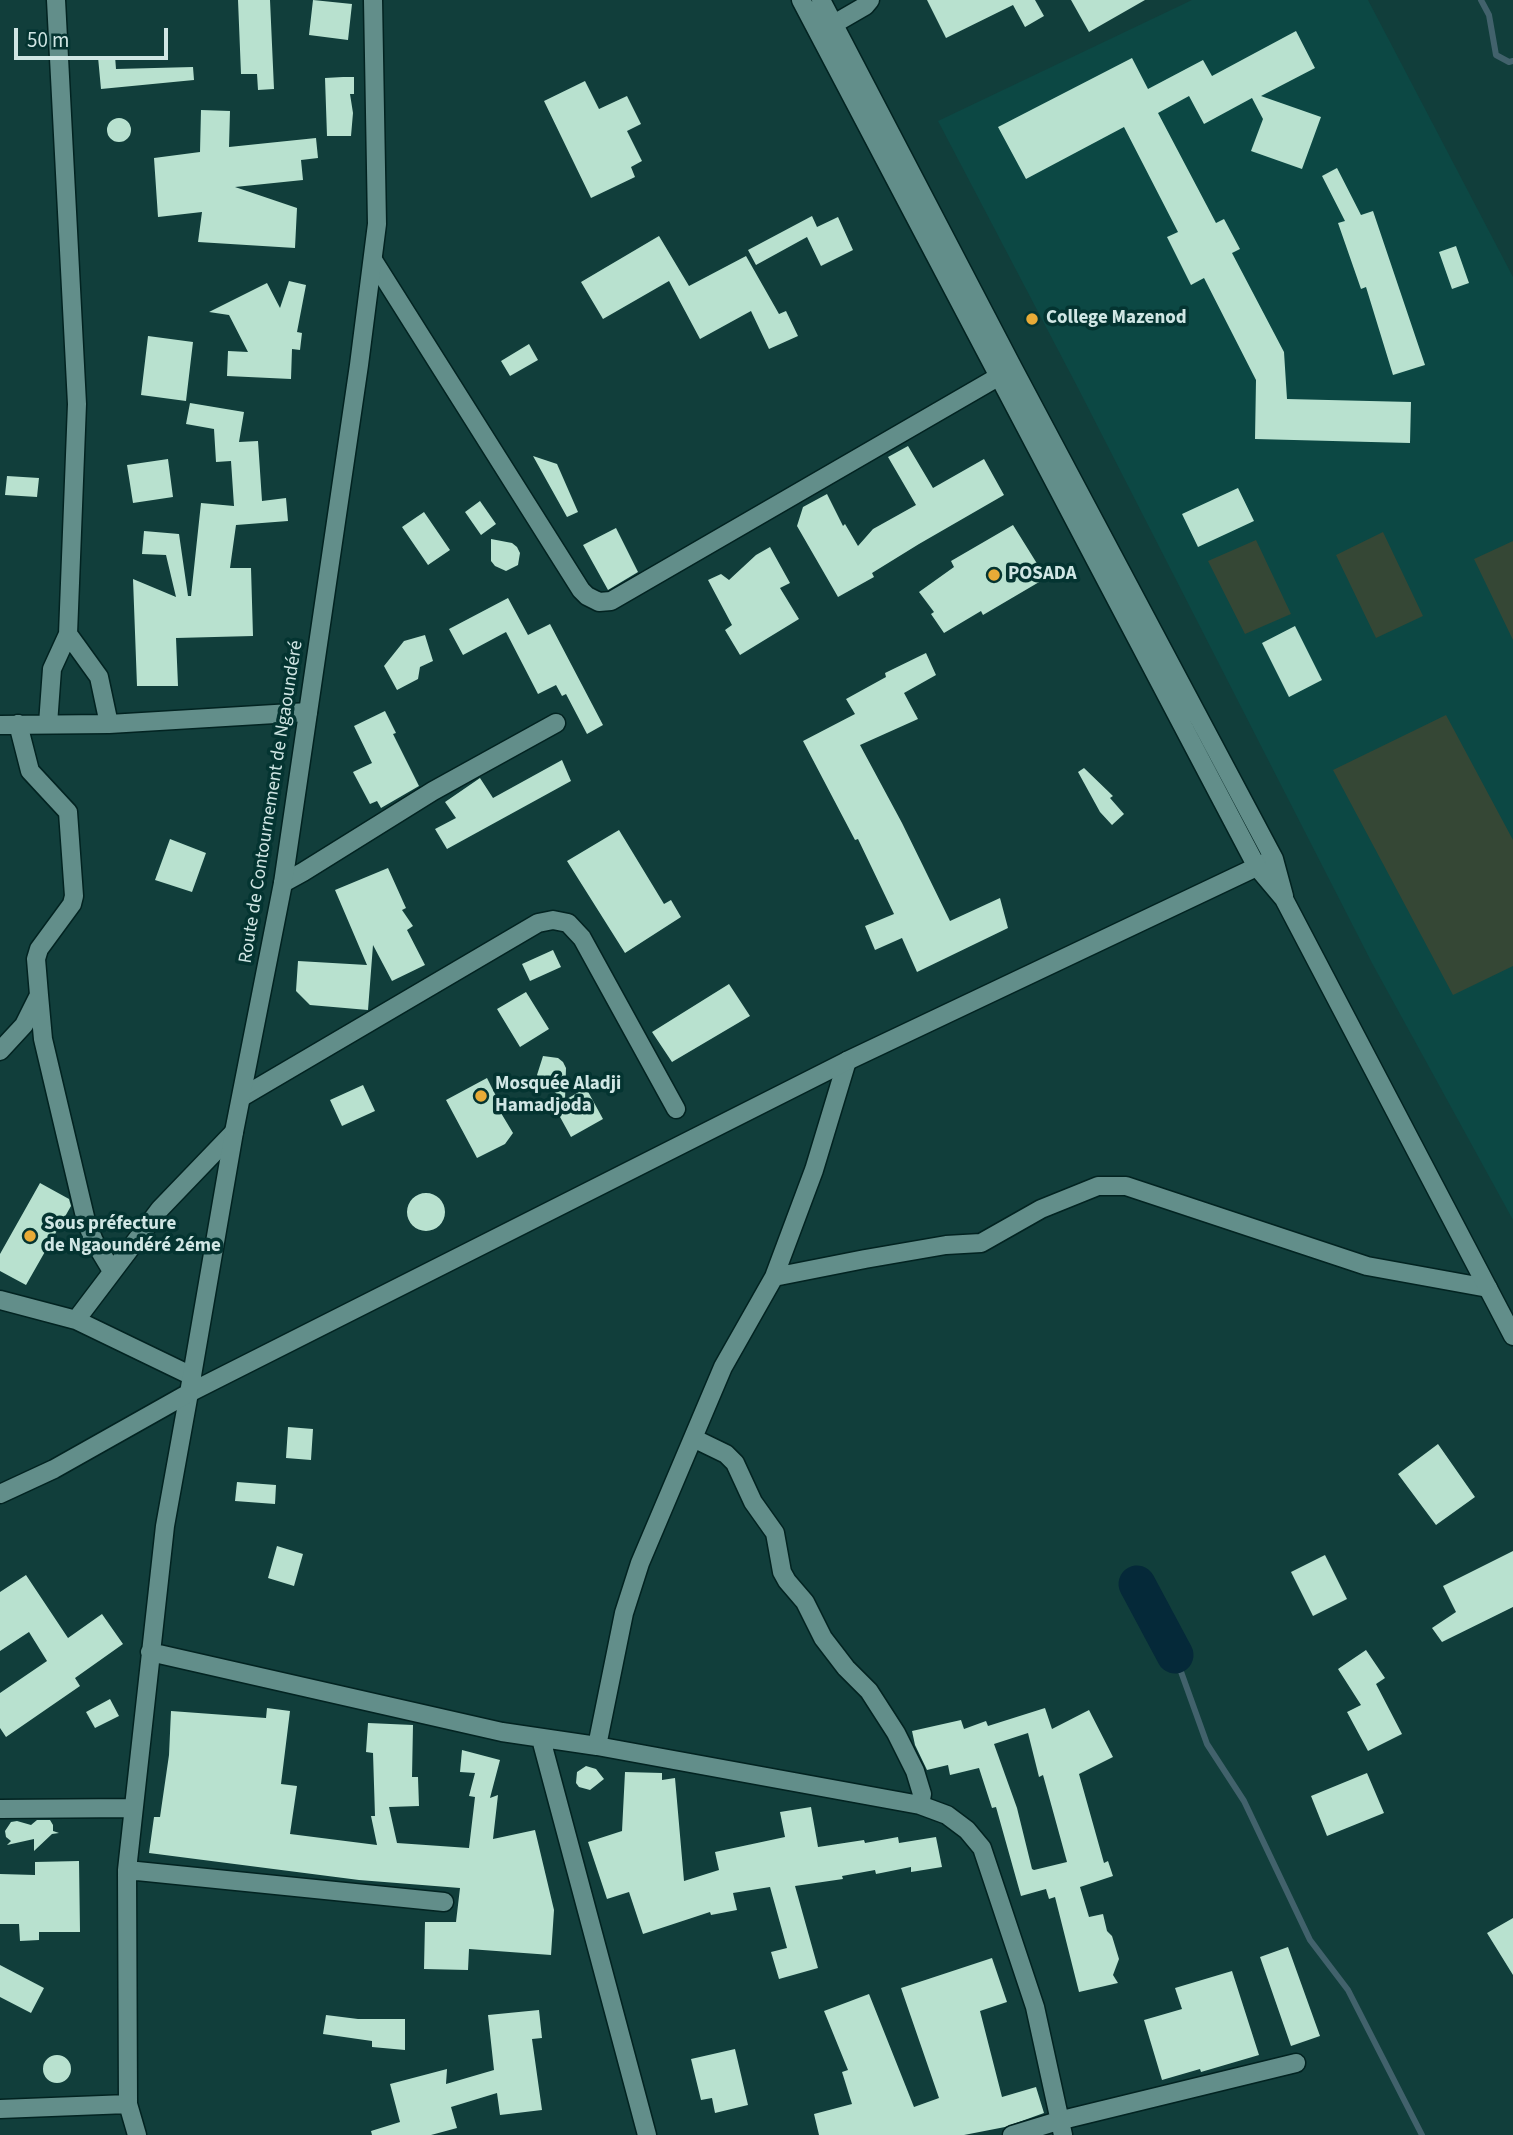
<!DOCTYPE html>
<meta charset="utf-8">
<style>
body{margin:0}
#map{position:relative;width:1513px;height:2135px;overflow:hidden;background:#113e3b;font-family:"Source Sans 3",sans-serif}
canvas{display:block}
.scale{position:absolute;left:14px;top:28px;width:154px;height:32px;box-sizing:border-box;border:4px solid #d0e6e4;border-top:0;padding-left:9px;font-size:21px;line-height:24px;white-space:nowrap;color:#d0e6e4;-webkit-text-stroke:5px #043431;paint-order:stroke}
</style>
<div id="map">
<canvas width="1513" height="2135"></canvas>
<div class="scale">50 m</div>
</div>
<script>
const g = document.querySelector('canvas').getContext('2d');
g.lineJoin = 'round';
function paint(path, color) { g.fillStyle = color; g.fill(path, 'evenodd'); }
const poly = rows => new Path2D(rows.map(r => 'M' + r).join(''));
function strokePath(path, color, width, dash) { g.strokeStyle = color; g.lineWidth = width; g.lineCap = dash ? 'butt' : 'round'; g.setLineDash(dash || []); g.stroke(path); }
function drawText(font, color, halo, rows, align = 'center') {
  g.font = font + ' "Source Sans 3",sans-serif'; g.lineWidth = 7; g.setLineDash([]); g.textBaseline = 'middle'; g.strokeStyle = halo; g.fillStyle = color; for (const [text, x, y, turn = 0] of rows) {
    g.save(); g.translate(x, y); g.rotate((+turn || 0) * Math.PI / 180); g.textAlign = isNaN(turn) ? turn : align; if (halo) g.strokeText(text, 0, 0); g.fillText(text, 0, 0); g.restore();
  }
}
const built = poly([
 [1192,0,1368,0,1513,277,1513,1220,1372,963,1078,388,938,121]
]);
const green = poly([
 [1383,532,1423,616,1376,638,1336,555],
 [1256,540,1291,614,1245,634,1208,561],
 [1513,541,1513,640,1474,559],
 [1446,715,1513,840,1513,966,1453,995,1333,770]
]);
const stream = poly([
 [1481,0,1489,15,1496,55,1509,62,1513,61],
 [1175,1655,1207,1744,1244,1801,1310,1940,1348,1990,1422,2135]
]);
const river = poly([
 [1137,1584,1175,1655]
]);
const building = poly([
 [238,0,270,0,274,89,258,90,257,74,241,74],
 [313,0,352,4,348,40,309,35],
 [927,0,1035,0,1044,16,1025,27,1013,5,946,38],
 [1071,0,1145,0,1089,32],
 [1296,31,1315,68,1261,96,1321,117,1302,169,1251,151,1263,119,1252,98,1204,124,1189,96,1158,113,1216,223,1224,219,1240,249,1232,253,1284,352,1287,399,1411,402,1410,443,1255,439,1256,380,1204,278,1191,285,1167,237,1178,232,1124,127,1026,179,998,127,1132,58,1148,89,1203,60,1212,76],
 [115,56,116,69,193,67,194,80,101,89,98,57],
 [343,77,354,77,354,94,350,94,353,113,351,136,327,136,325,78],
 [585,81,599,109,627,96,641,124,627,131,642,161,631,167,635,177,591,198,544,101],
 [201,110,230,111,229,147,316,138,318,158,301,160,303,180,235,187,297,208,295,248,198,242,202,212,158,217,154,158,200,152],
 '107 130a12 12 0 1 1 24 0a12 12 0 1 1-24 0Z',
 [1337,168,1361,215,1373,211,1425,365,1393,375,1366,287,1361,289,1338,223,1345,221,1322,176],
 [812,216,817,227,838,217,853,250,821,266,807,237,756,265,748,250],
 [659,236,689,286,746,256,779,314,786,311,798,336,769,349,751,311,700,339,669,281,603,319,581,282],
 [1456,246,1469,283,1452,289,1439,252],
 [289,281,306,285,297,332,302,333,300,350,292,349,291,379,227,376,228,351,248,352,229,315,209,312,267,283,280,308],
 [148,336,193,342,186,401,141,395],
 [529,344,538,360,510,376,501,361],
 [190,403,244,412,239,442,258,441,262,501,286,498,288,521,236,525,230,568,251,568,253,636,176,638,178,686,137,686,133,579,176,597,166,555,142,554,144,531,179,534,188,596,191,596,201,503,234,506,231,461,216,462,214,429,186,424],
 [908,446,933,488,984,459,1004,495,919,544,872,573,874,577,838,597,797,526,803,507,827,494,843,526,845,524,858,546,873,529,916,505,888,457],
 [533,456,557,464,578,512,567,517],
 [168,459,173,497,133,503,127,465],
 [7,476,39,478,37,497,5,495],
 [1238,488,1254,521,1198,547,1182,514],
 [480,501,496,524,481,535,465,512],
 [424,512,450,550,428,565,402,527],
 [1013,525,1046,578,983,615,981,611,944,633,931,614,934,612,919,592,954,567,951,561],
 [616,528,638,572,608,590,583,545],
 [491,539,512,543,517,547,520,553,518,565,506,571,495,566,491,561],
 [770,547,790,583,780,588,799,619,740,655,725,630,732,625,708,580,721,574,729,580,756,555],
 [508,598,528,635,550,624,603,725,587,734,566,694,562,696,556,685,538,694,506,632,463,655,449,629],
 [1295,626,1322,680,1289,697,1262,643],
 [425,635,433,661,420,667,418,679,397,690,384,666,404,641],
 [926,653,936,675,904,693,918,719,860,745,902,823,950,921,1000,898,1008,928,917,972,902,938,875,950,865,926,894,914,858,839,855,840,803,741,855,714,846,699,886,677,885,673],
 [385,711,396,733,393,734,419,786,381,808,377,801,370,804,353,772,372,763,354,726],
 [562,760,571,781,447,849,435,829,456,818,445,802,480,778,493,798],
 [1084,768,1113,796,1110,798,1124,814,1112,825,1100,812,1078,772],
 [619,830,664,904,671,900,681,917,625,953,567,861],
 [170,839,206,853,192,892,155,880],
 [388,868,406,908,402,910,413,926,407,930,425,965,392,981,373,945,368,1010,310,1005,296,991,298,961,367,965,335,890],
 [553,950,561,967,530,981,522,964],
 [729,984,750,1016,672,1062,652,1032],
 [526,992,549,1029,520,1047,497,1009],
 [543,1056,558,1058,563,1062,566,1068,565,1100,586,1088,603,1119,571,1137,554,1106,565,1100,540,1081,537,1075],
 [487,1078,498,1100,498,1108,513,1133,505,1144,477,1158,446,1100],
 [363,1085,375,1111,342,1126,330,1100],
 [40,1183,69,1199,71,1206,26,1285,0,1271,0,1254],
 '407 1212a19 19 0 1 1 38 0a19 19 0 1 1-38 0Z',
 [288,1427,313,1429,311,1460,286,1458],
 [1438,1444,1475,1497,1436,1525,1398,1474],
 [237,1482,276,1485,275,1504,235,1501],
 [277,1546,303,1554,294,1586,268,1578],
 [1513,1551,1513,1607,1442,1642,1432,1628,1456,1612,1443,1586],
 [1325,1555,1347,1599,1313,1616,1291,1572],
 [26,1575,68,1638,102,1614,123,1644,75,1678,80,1686,6,1737,0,1728,0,1693,47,1661,29,1632,0,1651,0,1592],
 [1366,1650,1385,1678,1376,1684,1402,1734,1368,1751,1347,1712,1361,1705,1338,1669],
 [110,1699,119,1716,95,1728,86,1712],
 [267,1708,290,1711,281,1784,297,1786,290,1834,377,1845,371,1816,375,1816,373,1753,366,1752,368,1723,413,1725,412,1777,418,1777,419,1806,389,1807,397,1843,469,1848,475,1797,469,1796,475,1773,460,1772,462,1750,500,1760,490,1798,498,1795,493,1839,535,1830,554,1910,551,1955,469,1949,468,1970,424,1969,425,1922,456,1922,460,1888,359,1880,149,1853,154,1817,160,1817,169,1755,171,1711,266,1718],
 [1045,1708,1052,1729,1089,1710,1113,1757,1079,1774,1104,1863,1108,1861,1113,1876,1080,1887,1089,1917,1103,1914,1107,1931,1112,1936,1119,1959,1113,1975,1118,1983,1079,1992,1055,1897,1049,1899,1046,1889,1021,1896,996,1807,992,1808,979,1768,950,1775,948,1765,927,1770,915,1745,912,1731,961,1720,964,1729,986,1721,988,1726],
 [1028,1733,1039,1777,1043,1775,1067,1862,1034,1870,1032,1869,1017,1808,994,1744],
 [586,1766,596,1769,604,1779,590,1790,579,1787,576,1783,577,1772],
 [625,1772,662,1773,662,1780,675,1778,684,1881,719,1870,715,1852,785,1837,780,1812,811,1807,818,1847,864,1840,865,1843,898,1837,899,1843,936,1837,942,1867,911,1872,911,1867,876,1874,875,1870,842,1876,843,1879,795,1886,818,1968,779,1979,771,1952,787,1948,770,1887,733,1893,737,1910,711,1915,710,1912,643,1934,629,1892,607,1899,588,1842,622,1831],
 [1367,1773,1384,1813,1327,1836,1311,1796],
 [37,1820,50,1820,53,1825,53,1831,59,1833,52,1834,34,1851,34,1839,7,1845,11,1841,6,1837,5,1831,11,1822,17,1821,31,1825],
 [79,1861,80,1932,39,1932,39,1940,20,1941,19,1924,0,1924,0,1874,35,1875,35,1862],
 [1513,1918,1513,1975,1487,1933],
 [1288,1947,1320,2036,1291,2046,1260,1957],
 [992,1958,1007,2002,980,2011,1002,2097,1036,2087,1044,2113,1005,2127,964,2135,819,2135,814,2114,852,2104,842,2072,848,2070,824,2011,869,1994,914,2107,939,2098,901,1988],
 [0,1965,44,1988,31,2013,0,1997],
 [1232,1971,1259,2055,1201,2072,1200,2069,1162,2080,1144,2020,1182,2009,1175,1988],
 [539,2010,542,2038,532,2039,542,2110,500,2115,497,2093,451,2107,457,2128,431,2135,372,2135,371,2131,400,2122,390,2084,447,2069,446,2084,494,2070,488,2015],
 [326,2015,358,2019,405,2019,405,2050,372,2047,372,2041,323,2034],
 [735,2049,748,2105,715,2113,712,2098,701,2100,691,2059],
 '43 2069a14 14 0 1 1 28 0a14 14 0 1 1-28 0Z'
]);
const minor = poly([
 [820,32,865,6,870,0],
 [373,260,581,590,587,596,599,602,611,601,1010,370],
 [68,634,99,677,109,724],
 [18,724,30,771,68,812,74,896,72,904,39,949,36,959,39,995,43,1039,86,1221,94,1241,112,1271],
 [48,724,52,669,68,634,77,404,56,0],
 [0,725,109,724,308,712],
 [283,883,303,872,433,791,556,723],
 [0,1051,24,1025,39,995],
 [242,1097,538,923,553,920,568,923,582,938,676,1109],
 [774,1277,865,1259,946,1245,981,1243,1041,1209,1098,1186,1126,1186,1367,1266,1488,1288],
 [0,1300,76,1320,192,1376],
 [76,1320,160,1209,234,1132],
 [693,1438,726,1454,735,1463,753,1502,775,1533,782,1572,787,1581,805,1602,823,1638,846,1668,869,1691,896,1733,915,1771,922,1794,920,1805],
 [150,1652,502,1732,597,1746,920,1805,947,1815,967,1830,982,1848,1035,2007,1063,2135],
 [541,1739,647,2135],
 [597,1746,624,1613,640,1563,723,1367,774,1277,814,1170,847,1061],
 [0,1809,132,1808],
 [127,1870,444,1902],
 [0,2109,128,2104],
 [137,2135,128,2104,127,1870,165,1526,189,1393],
 [1012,2135,1058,2121,1296,2063]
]);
const tertiary = poly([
 [189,1393,847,1061,1269,861],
 [0,1494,54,1469,189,1393,234,1132,283,883,359,365,377,224,373,0]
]);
const secondary = poly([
 [801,0,1257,867,1284,899,1513,1336],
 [821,0,1013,368,1274,859,1284,896]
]);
const markers = [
 [1032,319,7,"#e8ab37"],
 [994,575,7,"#e8ab37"],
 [481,1096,7,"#e8ab37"],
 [30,1236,7,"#e8ab37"]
];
const poiNames = [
 ["College Mazenod",1046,319],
 ["POSADA",1008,575],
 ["Mosquée Aladji",495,1085],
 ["Hamadjoda",495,1107],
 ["Sous préfecture",44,1225],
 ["de Ngaoundéré 2éme",44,1247]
];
const streetNames = [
 ["Route de Contournement de Ngaoundéré",272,802,-81]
];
paint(built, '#0c4844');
paint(green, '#354735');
strokePath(stream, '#42626c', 6);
strokePath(river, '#052939', 37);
paint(building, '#b8e1cf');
strokePath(minor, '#022321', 21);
strokePath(tertiary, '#022321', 21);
strokePath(secondary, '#022321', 21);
strokePath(minor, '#628e8a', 18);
strokePath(tertiary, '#628e8a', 18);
strokePath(secondary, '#628e8a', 18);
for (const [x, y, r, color] of markers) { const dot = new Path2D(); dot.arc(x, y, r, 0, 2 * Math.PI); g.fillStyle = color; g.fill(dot); strokePath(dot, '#043431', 2.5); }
drawText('bold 19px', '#d0e6e4', '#043431', poiNames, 'left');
drawText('19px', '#d0e6e4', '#043431', streetNames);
</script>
